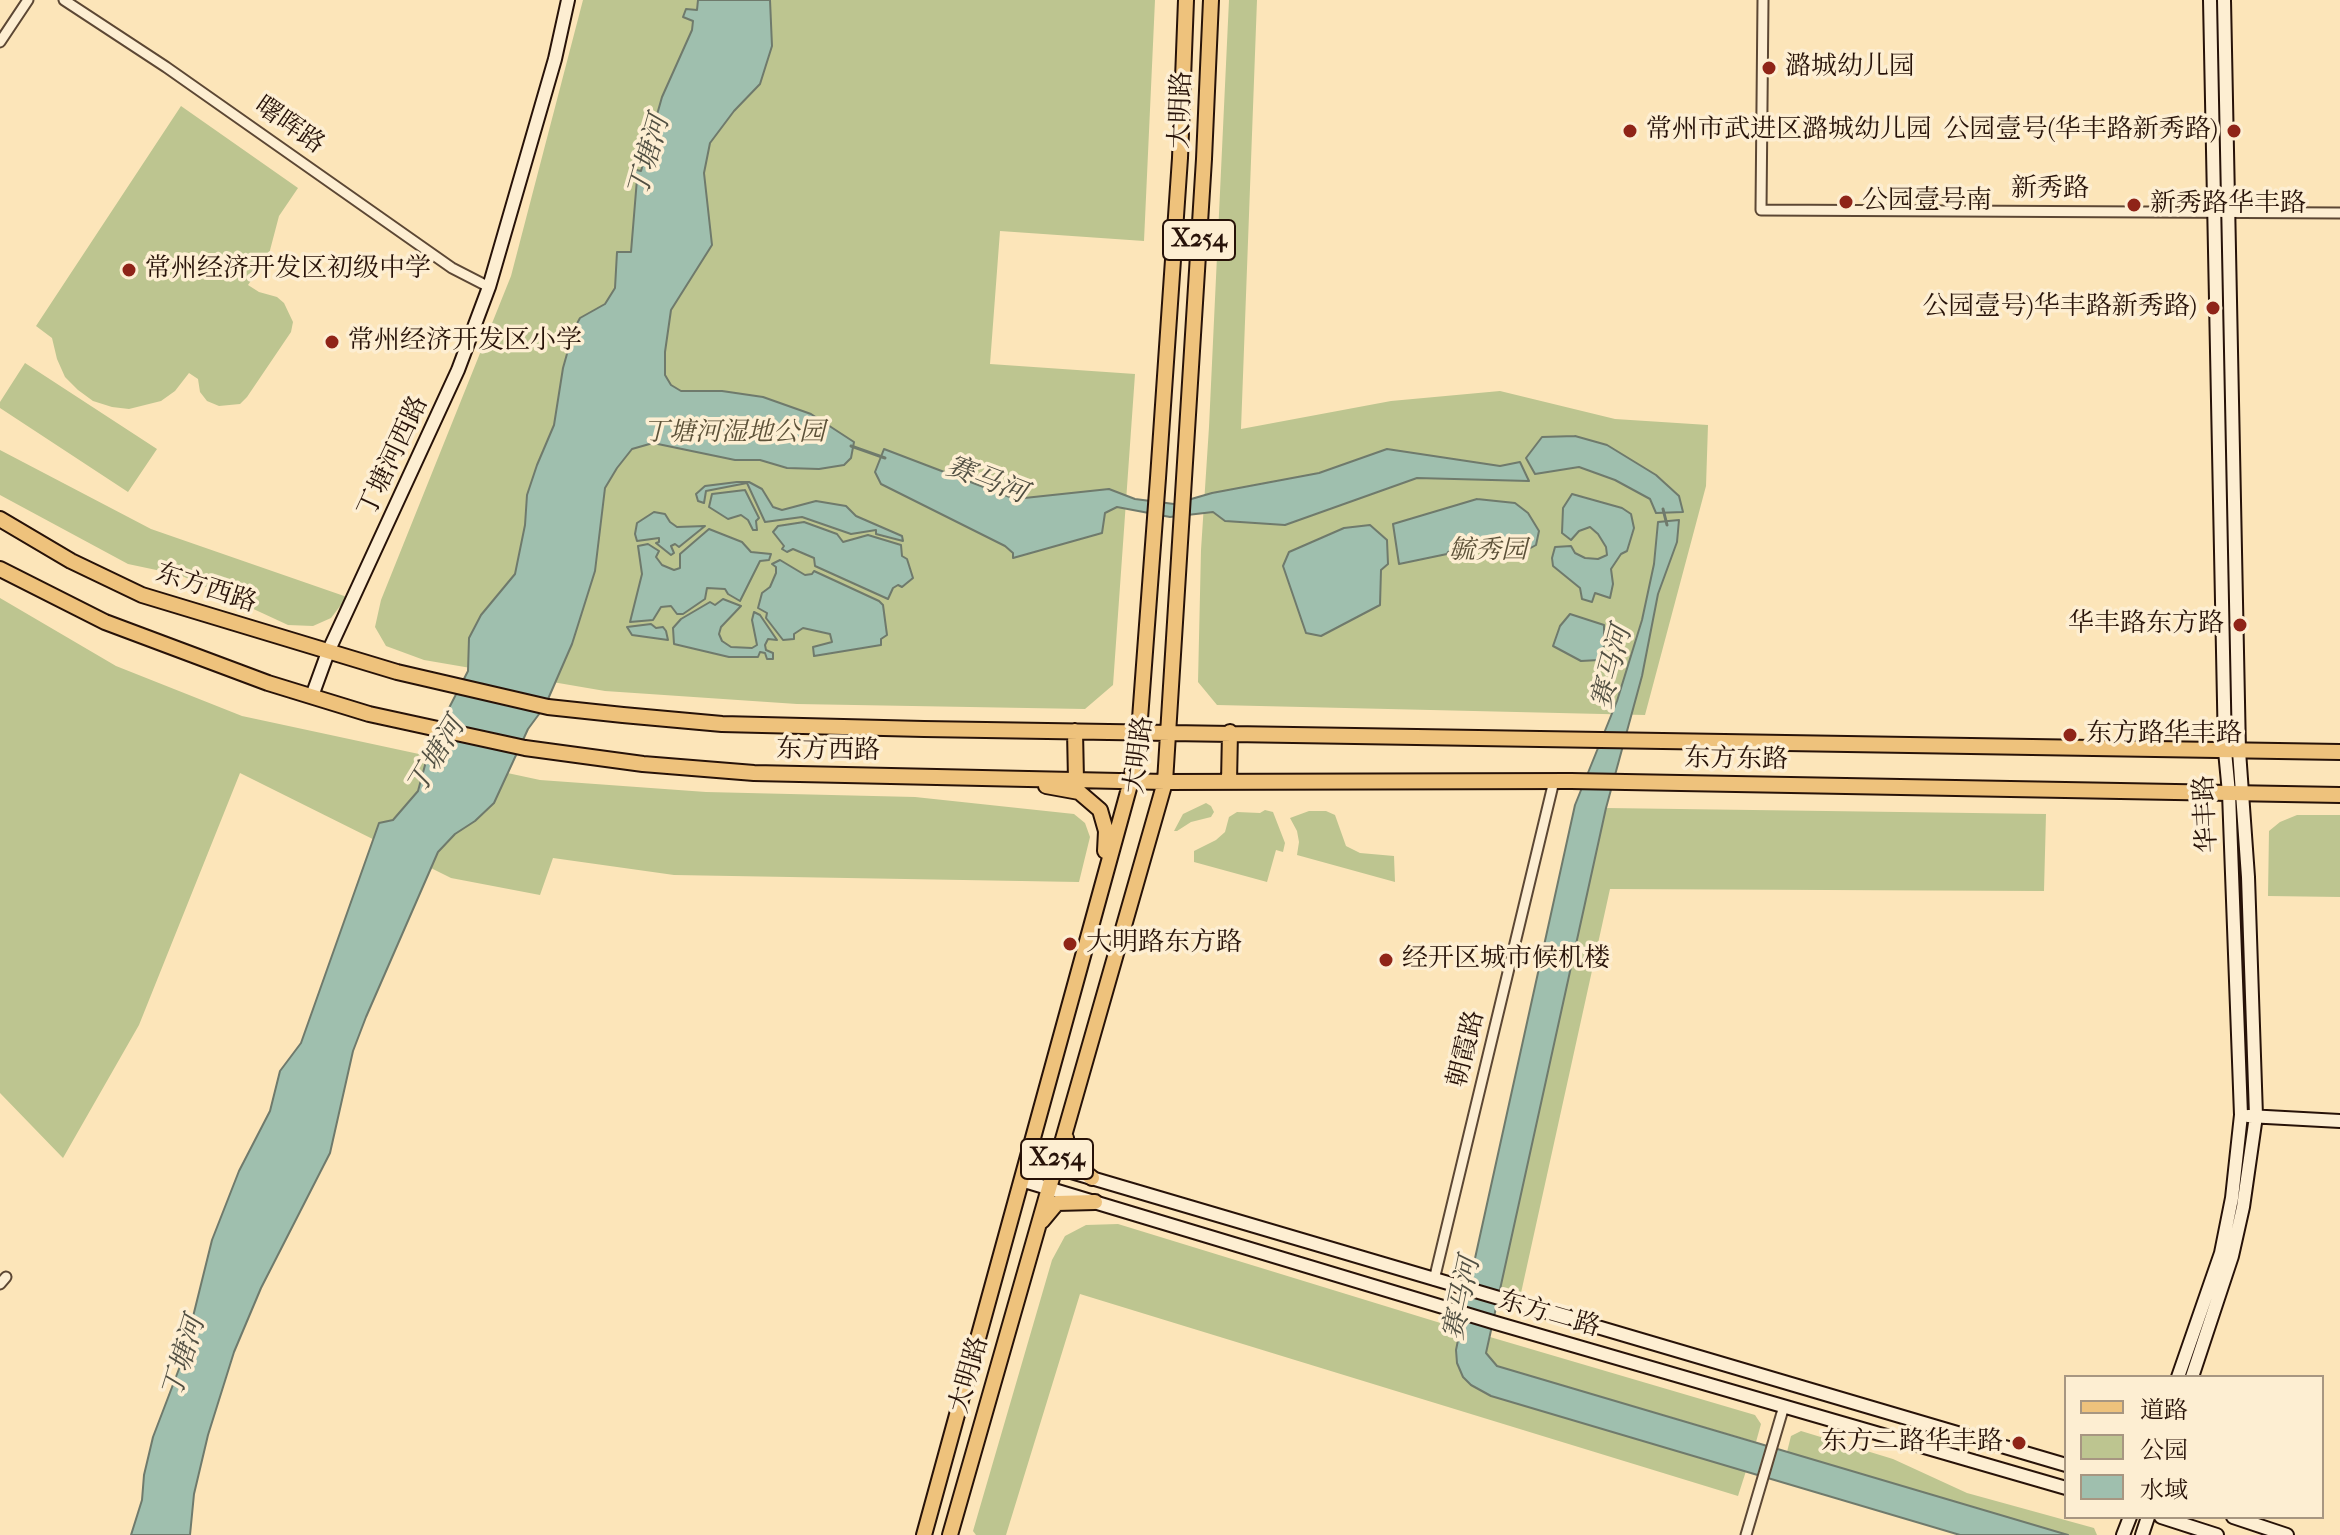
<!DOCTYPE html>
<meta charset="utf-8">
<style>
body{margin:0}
#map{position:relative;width:2340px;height:1535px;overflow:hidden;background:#fce5b9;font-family:"IM FELL French Canon","Noto Serif SC",serif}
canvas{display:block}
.legend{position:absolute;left:2064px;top:1375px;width:260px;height:144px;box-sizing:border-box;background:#fdeed2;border:2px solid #a79681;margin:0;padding:10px 14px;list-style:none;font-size:24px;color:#271208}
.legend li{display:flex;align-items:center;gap:16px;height:40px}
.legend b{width:40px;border:2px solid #a79681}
</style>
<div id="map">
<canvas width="2340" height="1535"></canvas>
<ul class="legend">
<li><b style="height:10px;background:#eec27c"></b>道路</li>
<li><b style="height:22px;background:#bdc590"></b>公园</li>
<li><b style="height:22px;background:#9fbfae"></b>水域</li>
</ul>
</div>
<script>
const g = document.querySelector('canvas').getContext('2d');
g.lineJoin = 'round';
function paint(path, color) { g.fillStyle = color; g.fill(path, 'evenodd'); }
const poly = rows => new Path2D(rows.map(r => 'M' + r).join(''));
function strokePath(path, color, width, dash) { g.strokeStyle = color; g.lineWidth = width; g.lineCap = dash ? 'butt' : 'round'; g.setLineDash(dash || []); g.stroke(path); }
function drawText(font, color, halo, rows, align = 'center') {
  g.font = font + ' "IM FELL French Canon","Noto Serif SC",serif'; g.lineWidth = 7; g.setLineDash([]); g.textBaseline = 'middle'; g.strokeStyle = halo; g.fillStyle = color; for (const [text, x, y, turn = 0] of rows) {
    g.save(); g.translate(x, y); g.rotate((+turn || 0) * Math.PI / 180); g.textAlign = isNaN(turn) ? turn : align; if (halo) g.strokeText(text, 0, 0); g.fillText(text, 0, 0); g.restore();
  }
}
const green = poly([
 [583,0,1155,0,1144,241,1000,231,990,364,1135,374,1113,685,1085,709,797,704,605,691,424,660,386,646,375,627,381,600,511,276],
 [1229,0,1257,0,1241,429,1391,401,1500,391,1615,419,1708,425,1706,486,1645,715,1217,705,1198,682,1201,550,1209,427],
 [181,106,298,188,279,216,269,254,248,285,259,292,277,297,284,303,293,322,291,332,247,397,240,404,219,406,207,401,200,392,198,379,189,373,175,391,161,401,129,409,112,407,93,401,78,390,65,377,57,359,52,338,36,326],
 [25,363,157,449,128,492,0,408,0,402],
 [0,450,151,529,347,597,331,618,313,626,288,625,180,575,128,564,0,495],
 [0,598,116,666,242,716,540,780,706,792,915,797,1074,814,1085,823,1090,837,1079,882,674,875,553,858,540,895,451,878,240,773,139,1025,63,1158,0,1093],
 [1206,803,1211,806,1214,812,1211,817,1191,822,1177,831,1174,831,1183,814],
 [1606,808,2046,814,2044,891,1610,889,1521,1293,1500,1287],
 [1265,810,1273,812,1285,843,1283,852,1276,850,1267,882,1194,862,1194,851,1216,840,1225,832,1229,817,1237,812,1260,813],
 [1309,811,1326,811,1335,815,1346,846,1360,853,1394,856,1395,882,1297,855,1299,842,1297,831,1290,818],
 [2297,815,2340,815,2340,897,2268,896,2269,831,2280,822],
 [1118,1224,1460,1329,1456,1350,1457,1363,1463,1377,1471,1385,1491,1396,1746,1471,1738,1496,1080,1294,1006,1535,976,1535,973,1531,1052,1260,1065,1236,1086,1225],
 [1490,1337,1755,1415,1761,1424,1756,1442,1497,1366,1486,1353],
 [1801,1431,1893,1459,1967,1493,2094,1528,2097,1535,2068,1535,1787,1452,1791,1436]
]);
const water = poly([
 [698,0,770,0,772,46,760,84,734,111,710,143,704,173,712,245,671,310,665,352,665,375,671,385,681,391,722,391,763,397,811,414,854,442,851,458,844,465,819,469,787,468,760,460,735,460,653,443,632,449,617,468,605,488,595,571,572,644,545,706,528,729,494,803,475,821,455,834,438,852,366,1017,353,1051,330,1153,261,1288,234,1352,208,1435,194,1494,190,1535,131,1535,142,1500,144,1475,153,1437,182,1361,212,1240,239,1171,270,1111,280,1071,301,1043,379,823,393,820,418,791,431,743,468,671,469,638,481,615,515,574,525,525,527,495,537,465,554,425,563,368,574,329,580,318,605,304,615,288,617,252,631,252,637,179,631,178,632,169,641,171,662,97,692,30,693,21,683,17,686,9,697,10,698,0],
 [1575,436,1607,445,1656,475,1679,496,1683,512,1656,513,1650,499,1615,480,1579,467,1535,474,1526,458,1542,437,1575,436],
 [884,449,1015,499,1109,489,1135,499,1174,504,1212,493,1319,473,1387,449,1500,466,1520,462,1529,481,1417,478,1285,525,1225,521,1213,512,1170,517,1117,507,1105,513,1102,533,1013,558,1013,553,1005,546,881,484,875,472,884,449],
 [737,482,749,482,762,489,773,507,782,510,816,501,846,506,856,516,902,536,903,541,876,534,876,530,851,534,802,517,765,522,747,483,706,491,704,503,698,501,696,494,705,486,737,482],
 [745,490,759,518,756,521,757,530,753,530,748,520,741,515,728,519,709,507,712,494,745,490],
 [1572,494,1622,508,1631,514,1634,528,1627,551,1621,554,1611,569,1613,584,1610,598,1595,593,1592,602,1582,599,1580,588,1553,566,1552,558,1555,547,1571,546,1575,553,1585,558,1598,559,1607,555,1606,547,1598,534,1590,527,1579,531,1571,540,1562,533,1563,508,1572,494],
 [1477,499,1515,503,1528,513,1539,531,1536,545,1518,555,1502,556,1494,550,1479,549,1448,552,1447,554,1399,564,1393,524,1477,499],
 [654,512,665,514,670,522,677,527,705,526,679,547,675,544,671,546,674,553,671,555,656,543,659,542,659,538,637,541,635,534,637,523,654,512],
 [1679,520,1677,542,1658,594,1642,676,1606,808,1486,1353,1497,1366,2068,1535,1960,1535,1491,1396,1471,1385,1463,1377,1457,1363,1456,1350,1472,1272,1575,805,1617,701,1642,620,1654,564,1658,522,1679,520],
 [804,522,837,534,843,542,868,535,901,545,902,556,907,559,913,578,902,587,898,585,893,588,888,599,815,566,814,558,793,549,787,552,782,549,784,546,773,532,778,526,804,522],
 [1370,525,1387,540,1388,564,1381,570,1380,605,1321,636,1306,633,1283,566,1289,552,1344,528,1370,525],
 [709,529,742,542,751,552,771,554,769,560,760,561,740,601,728,594,725,589,707,588,705,599,683,614,677,614,671,606,661,607,653,620,630,622,642,574,638,546,648,544,659,551,656,557,662,565,674,570,680,568,680,554,709,529],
 [780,560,805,575,812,574,814,571,879,601,883,605,887,635,881,639,881,645,814,656,813,647,832,642,830,634,803,628,794,634,794,639,783,640,766,618,767,613,758,608,762,593,770,587,776,573,776,567,772,564,780,560],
 [723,599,741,606,721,627,719,634,722,641,731,647,752,648,757,645,752,620,754,612,760,615,777,640,768,639,765,645,766,650,773,653,773,659,767,659,765,653,760,652,758,657,729,657,674,644,673,628,681,619,710,602,715,605,723,599],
 [1570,614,1604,625,1604,646,1599,660,1581,661,1553,646,1560,626,1570,614],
 [651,624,656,628,663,627,666,631,668,640,632,635,627,627,651,624]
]);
const stream = poly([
 [851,446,885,458],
 [1663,509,1667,525]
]);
const street = poly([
 [64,0,166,67,452,268,489,287],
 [1763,0,1761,210,2340,213],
 [0,42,28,0],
 [1434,1280,1554,781],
 [0,1284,6,1277],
 [1746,1535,1784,1406]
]);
const secondary = poly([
 [312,696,328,652,458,370,489,287,555,59,568,0],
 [2248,1116,2340,1121],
 [1027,1159,2066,1465],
 [1021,1180,1496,1323,2066,1488],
 [2178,1377,2221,1253,2232,1198,2241,1115,2229,793,2225,751,2210,0],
 [2192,1377,2232,1256,2243,1207,2256,1116,2248,877,2239,751,2224,0],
 [2161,1517,2217,1535],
 [2233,1517,2287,1535],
 [2123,1535,2130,1517],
 [2142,1535,2148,1517]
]);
const primary = poly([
 [0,519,71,561,142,595,397,672,548,707,623,715,722,724,924,729,2340,752],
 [0,569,105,622,268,683,369,714,525,748,643,764,754,773,1165,782,1571,781,2340,795],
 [1075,731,1076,780],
 [1229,782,1230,732],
 [1046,786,1079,792,1100,810,1106,831,1105,851],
 [1066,1138,1069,1160,1092,1178],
 [1042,1221,1057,1203,1095,1202],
 [924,1535,1131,781,1139,732,1158,478,1180,158,1186,0],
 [950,1535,1165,782,1204,159,1211,0]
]);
const markers = [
 [1769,68,8,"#8f2418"],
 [1630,131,8,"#8f2418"],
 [2234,131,8,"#8f2418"],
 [1846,202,8,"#8f2418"],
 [2134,205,8,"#8f2418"],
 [129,270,8,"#8f2418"],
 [2213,308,8,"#8f2418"],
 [332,342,8,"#8f2418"],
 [2240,625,8,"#8f2418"],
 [2070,735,8,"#8f2418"],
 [1070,944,8,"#8f2418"],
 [1386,960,8,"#8f2418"],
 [2019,1443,8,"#8f2418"]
];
const shields = [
 [1199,240,72],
 [1057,1159,72]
];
const shieldNames = [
 ["X254",1199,240],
 ["X254",1057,1159]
];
const poiNames = [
 ["潞城幼儿园",1785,68],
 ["常州市武进区潞城幼儿园",1646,131],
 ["公园壹号(华丰路新秀路)",2218,131,"right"],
 ["公园壹号南",1862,202],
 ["新秀路华丰路",2150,205],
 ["常州经济开发区初级中学",145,270],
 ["公园壹号)华丰路新秀路)",2197,308,"right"],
 ["常州经济开发区小学",348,342],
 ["华丰路东方路",2224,625,"right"],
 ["东方路华丰路",2086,735],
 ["大明路东方路",1086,944],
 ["经开区城市候机楼",1402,960],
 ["东方二路华丰路",2003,1443,"right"]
];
const streetNames = [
 ["大明路",1182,110,-88],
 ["曙晖路",289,126,35],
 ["新秀路",2050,190],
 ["丁塘河西路",394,457,-65],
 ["东方西路",206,589,18],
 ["东方西路",828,751,1],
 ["大明路",1140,755,-83],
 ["东方东路",1736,760,1],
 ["华丰路",2207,814,-93],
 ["朝霞路",1467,1049,-76],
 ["东方二路",1549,1315,16],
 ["大明路",970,1375,-74]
];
const parkNames = [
 ["丁塘河湿地公园",734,434],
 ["毓秀园",1488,552]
];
const waterNames = [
 ["丁塘河",650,157,-74],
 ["赛马河",986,481,21],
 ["赛马河",1613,668,-75],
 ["丁塘河",437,757,-59],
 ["赛马河",1463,1299,-78],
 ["丁塘河",185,1358,-73]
];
paint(green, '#bdc590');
paint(water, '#9fbfae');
strokePath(water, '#6f7a6c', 2);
strokePath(stream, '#6f7a6c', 3);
strokePath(street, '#5c4734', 13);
strokePath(secondary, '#271208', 16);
strokePath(primary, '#271208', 18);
strokePath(street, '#fdeed2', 9);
strokePath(secondary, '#fdeed2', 12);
strokePath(primary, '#eec27c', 14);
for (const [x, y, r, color] of markers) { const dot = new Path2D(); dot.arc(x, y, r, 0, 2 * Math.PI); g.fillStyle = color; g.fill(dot); strokePath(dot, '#fdeed2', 3); }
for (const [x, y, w] of shields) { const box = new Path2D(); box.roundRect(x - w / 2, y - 20, w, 40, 6); g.fillStyle = '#fdeed2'; g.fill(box); strokePath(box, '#271208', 2); }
drawText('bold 24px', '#271208', null, shieldNames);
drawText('26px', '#271208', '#fdeed2', poiNames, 'left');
drawText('26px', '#271208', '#fdeed2', streetNames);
drawText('italic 26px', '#5c5138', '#fdeed2', parkNames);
drawText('italic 28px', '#514f42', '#fdeed2', waterNames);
</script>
